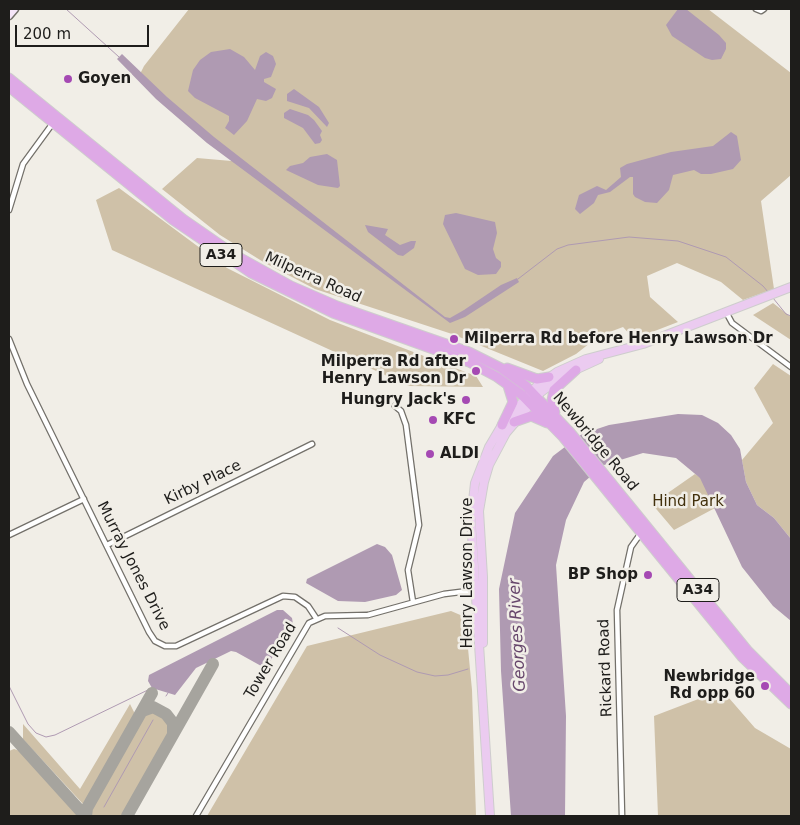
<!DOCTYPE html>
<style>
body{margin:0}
#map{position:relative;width:800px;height:825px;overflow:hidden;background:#f1eee7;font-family:"DejaVu Sans",sans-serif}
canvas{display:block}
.frame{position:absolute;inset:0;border:10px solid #1e1d1b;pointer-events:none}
.scale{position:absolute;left:15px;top:25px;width:134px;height:22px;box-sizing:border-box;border:2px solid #1e1d1b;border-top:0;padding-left:6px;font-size:15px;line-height:18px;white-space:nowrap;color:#1e1d1b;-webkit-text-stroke:4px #f1eee7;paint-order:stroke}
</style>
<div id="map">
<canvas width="800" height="825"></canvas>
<div class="frame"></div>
<div class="scale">200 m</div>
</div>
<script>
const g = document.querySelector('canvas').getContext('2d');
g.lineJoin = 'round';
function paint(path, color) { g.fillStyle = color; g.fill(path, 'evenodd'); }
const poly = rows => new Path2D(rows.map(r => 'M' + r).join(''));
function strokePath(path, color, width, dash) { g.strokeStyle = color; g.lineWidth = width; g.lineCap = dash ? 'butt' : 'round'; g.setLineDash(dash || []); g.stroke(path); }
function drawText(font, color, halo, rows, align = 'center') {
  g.font = font + ' "DejaVu Sans",sans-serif'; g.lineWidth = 5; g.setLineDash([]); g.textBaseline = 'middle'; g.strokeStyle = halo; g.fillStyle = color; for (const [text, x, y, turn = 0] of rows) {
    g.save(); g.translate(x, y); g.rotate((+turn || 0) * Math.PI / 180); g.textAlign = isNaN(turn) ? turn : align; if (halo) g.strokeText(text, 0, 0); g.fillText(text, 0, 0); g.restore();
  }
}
const green = poly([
 [189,9,708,9,791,73,791,175,761,201,774,289,743,300,721,282,677,263,647,276,650,297,678,322,634,339,623,327,599,336,576,354,543,371,452,334,315,289,265,263,220,235,162,189,197,158,243,162,139,76,144,66],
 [119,188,227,268,330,320,476,376,483,387,409,386,112,250,96,200],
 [773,303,791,317,791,340,753,315],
 [773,364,791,376,791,539,774,518,757,505,746,482,742,460,773,423,754,388],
 [695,474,701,478,715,508,674,530,652,504],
 [451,611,465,617,472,690,476,816,207,816,307,646],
 [722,690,755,728,791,749,791,816,658,816,654,716],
 [130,704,136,716,92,793,83,804,23,739,23,724,80,789],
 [154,710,167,719,169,731,124,816,92,816,90,812,96,797,143,716],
 [14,749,20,751,79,816,9,816,9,751]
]);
const water = poly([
 [678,9,686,9,719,35,726,43,726,49,721,59,712,60,705,58,672,36,666,25],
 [230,49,244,57,255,70,260,56,266,52,273,56,276,64,271,77,264,79,264,82,276,89,272,98,266,101,257,99,247,121,234,135,225,128,229,121,229,116,195,98,188,91,193,70,200,60,211,52],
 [122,54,167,97,214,137,445,317,450,318,464,310,501,285,517,278,519,282,465,317,450,323,207,143,156,99,117,59],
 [294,89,319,107,329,123,327,127,309,108,287,101,287,94],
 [290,109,308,115,314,120,322,131,320,135,322,140,320,143,315,144,303,128,284,118,284,113],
 [731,132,737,136,741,160,733,169,711,174,701,174,694,170,673,175,669,190,657,203,645,202,635,197,633,194,633,177,630,177,610,192,598,195,594,203,580,214,575,209,579,195,597,186,606,190,621,177,620,168,627,164,671,152,713,146],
 [327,154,337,160,340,186,338,188,318,185,286,170,290,166,303,163,310,157],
 [456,213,495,222,497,233,493,249,496,258,501,262,501,267,496,274,478,275,465,269,443,224,445,215],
 [365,225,388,229,385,235,400,245,411,241,416,241,414,248,403,256,398,255,368,232],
 [678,414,702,415,718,423,731,435,740,449,746,482,757,505,774,518,791,539,791,621,773,606,742,567,700,478,676,458,643,453,604,465,584,482,566,520,556,565,566,716,565,816,511,816,501,671,499,589,515,513,553,456,582,434,609,425],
 [377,544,385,547,392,555,402,590,396,595,365,602,338,601,306,583,307,579],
 [277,610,283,610,292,618,293,624,267,666,263,667,236,652,231,651,196,668,175,695,152,688,148,681,149,675]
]);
const stream = poly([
 [66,9,119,57],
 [518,279,557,249,568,245,629,237,678,241,726,257,763,286,769,293],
 [773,298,786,314,791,316],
 [338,628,380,655,417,672,435,676,448,675,468,669],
 [9,686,28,724,36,733,46,737,55,735,152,688],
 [166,696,168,693],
 [104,807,153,720]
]);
const taxiway = poly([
 [142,711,153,707,166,714,173,723,173,735],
 [9,732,85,816],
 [86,816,87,808,152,693],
 [127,816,213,664]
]);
const street = poly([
 [756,9,761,11,764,9],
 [9,210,23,164,53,123],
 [726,312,732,323,791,367],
 [9,339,27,384,149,632,155,641,165,646,176,646,283,596,295,597,308,606,316,618],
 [395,406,401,411,406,425,419,525,408,570,413,602],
 [9,535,84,499],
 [107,545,312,444],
 [196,816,309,623,325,616,368,615,444,594,476,590],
 [622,816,617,610,631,547,641,533]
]);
const secondary = poly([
 [9,16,15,9]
]);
const primary = poly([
 [483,643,483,577,479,511,484,482,489,465,506,433,541,392,564,375,599,359],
 [490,816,471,519,475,483,489,447,502,425,537,386,557,372,586,359,643,344,791,287]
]);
const highway = poly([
 [9,78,183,219,235,255,291,286,337,306,469,352,501,368,526,386,570,432,748,651,791,694],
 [9,87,173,220,251,273,333,313,469,362,497,377,522,395,563,437,742,657,791,704],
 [507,368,537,379,549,377],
 [555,412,552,400,554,390,576,370],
 [514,422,531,416,547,423],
 [502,425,513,402,508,386]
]);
const markers = [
 [68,79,5,"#a549b3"],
 [454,339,5,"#a549b3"],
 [476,371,5,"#a549b3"],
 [466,400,5,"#a549b3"],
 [433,420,5,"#a549b3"],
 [430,454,5,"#a549b3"],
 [648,575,5,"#a549b3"],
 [765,686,5,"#a549b3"]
];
const shields = [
 [221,255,42],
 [698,590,42]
];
const shieldNames = [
 ["A34",221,255],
 ["A34",698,590]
];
const poiNames = [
 ["Goyen",78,79],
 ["Milperra Rd before Henry Lawson Dr",464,339],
 ["Milperra Rd after",466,362,"right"],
 ["Henry Lawson Dr",466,379,"right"],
 ["Hungry Jack's",456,400,"right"],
 ["KFC",443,420],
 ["ALDI",440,454],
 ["BP Shop",638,575,"right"],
 ["Newbridge",755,677,"right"],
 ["Rd opp 60",755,694,"right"]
];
const streetNames = [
 ["Milperra Road",313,278,24],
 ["Newbridge Road",595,442,50],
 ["Kirby Place",203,483,-26],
 ["Murray Jones Drive",133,566,63],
 ["Henry Lawson Drive",468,573,-90],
 ["Tower Road",271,661,-59],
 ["Rickard Road",606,668,-92]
];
const parkNames = [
 ["Hind Park",688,502]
];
const waterNames = [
 ["Georges River",518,635,-93]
];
paint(green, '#cfc1a8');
paint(water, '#af9ab2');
strokePath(stream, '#af9ab2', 1);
strokePath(taxiway, '#a6a49e', 12);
strokePath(street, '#73706a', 7);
strokePath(secondary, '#73706a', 9);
strokePath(primary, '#cecdcd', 10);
strokePath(highway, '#cecdcd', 11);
strokePath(street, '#fff', 4.5);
strokePath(secondary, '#f5e5f8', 6);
strokePath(primary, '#ebcbf0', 8);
strokePath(highway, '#dea9e6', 9);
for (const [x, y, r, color] of markers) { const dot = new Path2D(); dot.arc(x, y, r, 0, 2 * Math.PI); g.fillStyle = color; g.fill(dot); strokePath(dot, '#f1eee7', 2); }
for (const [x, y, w] of shields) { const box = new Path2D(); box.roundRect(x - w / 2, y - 11.5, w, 23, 4); g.fillStyle = '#f1eee7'; g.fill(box); strokePath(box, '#1e1d1b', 1); }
drawText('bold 14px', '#1e1d1b', null, shieldNames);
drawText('bold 15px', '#1e1d1b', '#f1eee7', poiNames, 'left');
drawText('15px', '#1e1d1b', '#f1eee7', streetNames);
drawText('15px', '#42300c', '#f1eee7', parkNames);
drawText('italic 16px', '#67476c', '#f1eee7', waterNames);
</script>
